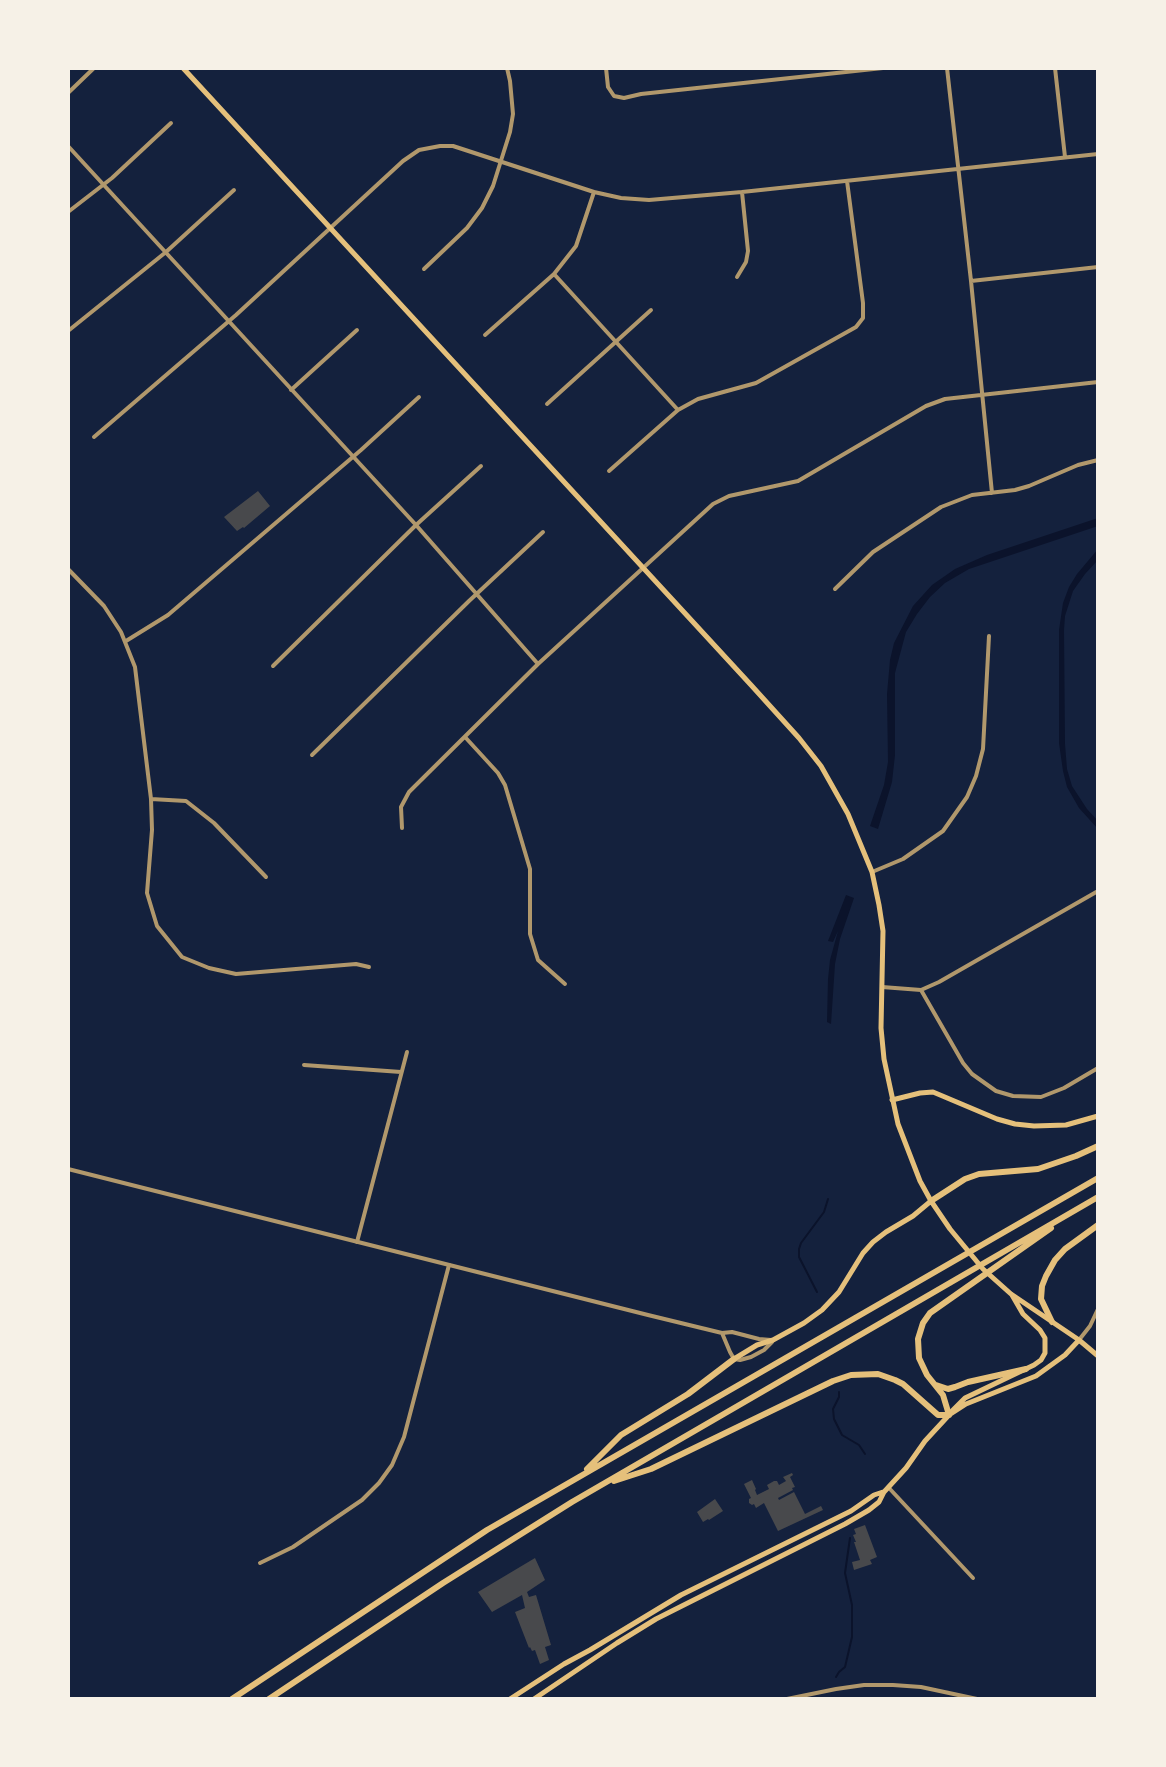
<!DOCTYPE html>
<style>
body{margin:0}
#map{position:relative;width:1166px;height:1767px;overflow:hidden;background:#14213d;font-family:Arial,sans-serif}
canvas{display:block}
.frame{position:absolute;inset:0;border:70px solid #f6f1e7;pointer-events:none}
</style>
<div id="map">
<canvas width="1166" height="1767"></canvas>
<div class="frame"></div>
</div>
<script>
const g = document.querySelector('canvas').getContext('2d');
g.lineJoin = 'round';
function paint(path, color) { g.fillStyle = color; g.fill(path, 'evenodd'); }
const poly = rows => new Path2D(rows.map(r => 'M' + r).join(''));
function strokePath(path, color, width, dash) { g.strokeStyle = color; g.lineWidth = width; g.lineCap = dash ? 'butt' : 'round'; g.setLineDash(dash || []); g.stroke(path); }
const water = poly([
 [1098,518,1098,526,969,569,945,583,930,597,917,614,906,632,895,673,895,755,892,782,878,829,870,826,884,785,888,762,887,694,890,660,894,643,913,606,932,585,955,569,987,555],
 [1098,549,1098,560,1085,574,1073,591,1065,616,1064,630,1065,744,1067,769,1072,786,1087,809,1098,821,1098,829,1079,808,1067,787,1063,771,1059,743,1059,630,1063,603,1069,587,1077,574],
 [846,895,854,898,840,939,835,964,831,1024,827,1022,828,979,830,960,838,931,833,942,828,941]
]);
const stream = poly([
 [817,1292,799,1257,799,1249,801,1243,824,1212,828,1199],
 [839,1392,839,1397,833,1409,834,1419,842,1435,859,1445,865,1454],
 [836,1677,839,1672,845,1667,852,1637,852,1605,845,1573,850,1538]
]);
const building = poly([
 [258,491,270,506,244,528,243,527,237,531,224,517],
 [792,1473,793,1475,790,1477,795,1487,792,1488,793,1490,778,1498,779,1500,794,1492,805,1514,821,1506,823,1510,778,1531,764,1503,756,1508,754,1504,752,1505,749,1503,749,1499,751,1498,744,1484,752,1480,756,1489,755,1490,757,1495,769,1489,767,1485,774,1481,777,1481,779,1485,786,1481,783,1477],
 [715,1499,723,1511,709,1520,708,1519,703,1522,697,1512],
 [865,1525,877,1557,870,1560,872,1564,854,1570,852,1562,860,1560,854,1542,856,1542,853,1535,856,1534,854,1529],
 [535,1558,545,1580,527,1592,529,1597,536,1595,551,1645,545,1647,549,1660,540,1664,535,1650,532,1651,530,1647,529,1648,515,1612,525,1608,522,1595,492,1612,478,1592]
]);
const minor = poly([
 [606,68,608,87,614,96,624,98,641,94,883,68],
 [947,68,971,281,992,493],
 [1055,68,1065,157],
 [68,93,94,68],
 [68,146,416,525,538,664],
 [68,212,112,178,171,123],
 [424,269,467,228,482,208,493,186,510,132,513,114,510,81,507,68],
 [554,274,678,410],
 [737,277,746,262,748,251,742,192],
 [971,281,1098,267],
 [68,331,166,252,234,190],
 [485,335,554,274,576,246,594,192],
 [291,390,357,330],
 [547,404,651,310],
 [94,437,236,315,403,161,419,150,440,146,453,146,594,192,621,198,649,200,742,192,1098,154],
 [609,471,678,410,698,399,756,383,856,327,863,318,863,303,847,181],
 [68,569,104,606,121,632,135,667,151,799,152,830,147,893,157,926,182,957,209,968,236,974,356,964,369,967],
 [835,589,873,552,941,507,972,495,1015,490,1029,486,1078,465,1098,460],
 [126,641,168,615,361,450,419,397],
 [273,666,416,525,481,466],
 [465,737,498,773,505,785,530,869,530,934,538,960,565,984],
 [312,755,469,601,543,532],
 [151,799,186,801,214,823,266,877],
 [402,828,401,807,409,792,538,664,713,504,729,496,798,481,926,406,945,399,1098,382],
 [872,872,903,859,943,831,967,797,976,776,983,749,989,636],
 [882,987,921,990,939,982,1098,891],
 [921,990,963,1063,972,1074,996,1091,1013,1096,1041,1097,1064,1088,1098,1068],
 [304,1065,401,1072],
 [357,1242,407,1052],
 [889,1488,973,1578],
 [260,1563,293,1547,362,1500,379,1483,392,1465,404,1437,449,1265],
 [787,1699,836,1689,864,1685,893,1685,921,1687,977,1699]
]);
const tertiary = poly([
 [68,1169,648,1315,722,1333,732,1332,759,1339,771,1340],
 [722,1333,730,1352,734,1359,740,1360,751,1357,764,1350,772,1342],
 [1079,1340,1090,1326,1098,1309]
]);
const secondary = poly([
 [183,68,751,685,799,738,821,766,848,814,872,872,879,905,883,931,881,1028,884,1059,898,1124,920,1181,931,1201,950,1229,983,1269,1011,1294,1079,1340,1098,1356],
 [892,1100,920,1093,933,1092,997,1119,1015,1124,1034,1126,1066,1125,1098,1116],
 [734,1359,757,1345,773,1340,804,1323,822,1310,839,1292,863,1253,873,1242,886,1232,913,1216,931,1201],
 [952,1411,965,1398,1034,1365,1041,1360,1045,1353,1045,1338,1040,1330,1023,1314,1012,1295],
 [510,1699,564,1664,590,1650,681,1595,851,1511,874,1495,883,1492],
 [534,1699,617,1643,656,1619,845,1524,869,1510,879,1502,884,1492,906,1468,925,1441,949,1415,966,1404,1036,1376,1065,1355,1079,1340]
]);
const motorway = poly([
 [931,1201,965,1179,979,1174,1038,1169,1076,1156,1098,1146],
 [1052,1322,1041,1299,1042,1286,1046,1276,1055,1260,1065,1249,1098,1225],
 [936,1385,948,1389,955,1387,968,1382,1026,1369],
 [587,1469,621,1435,688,1394,734,1359],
 [614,1481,651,1469,833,1381,851,1375,878,1374,895,1380,903,1384,938,1415,949,1415,943,1395,927,1375,919,1358,918,1339,923,1323,930,1313,1051,1228],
 [232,1699,487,1530,1098,1178],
 [269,1699,443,1583,572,1502,1098,1197]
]);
paint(water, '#0b132b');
strokePath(stream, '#0b132b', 2);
paint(building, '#48494c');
strokePath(minor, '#b1986c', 4);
strokePath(tertiary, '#b1986c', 4);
strokePath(secondary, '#e5c07b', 5);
strokePath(motorway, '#e5c07b', 6);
</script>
